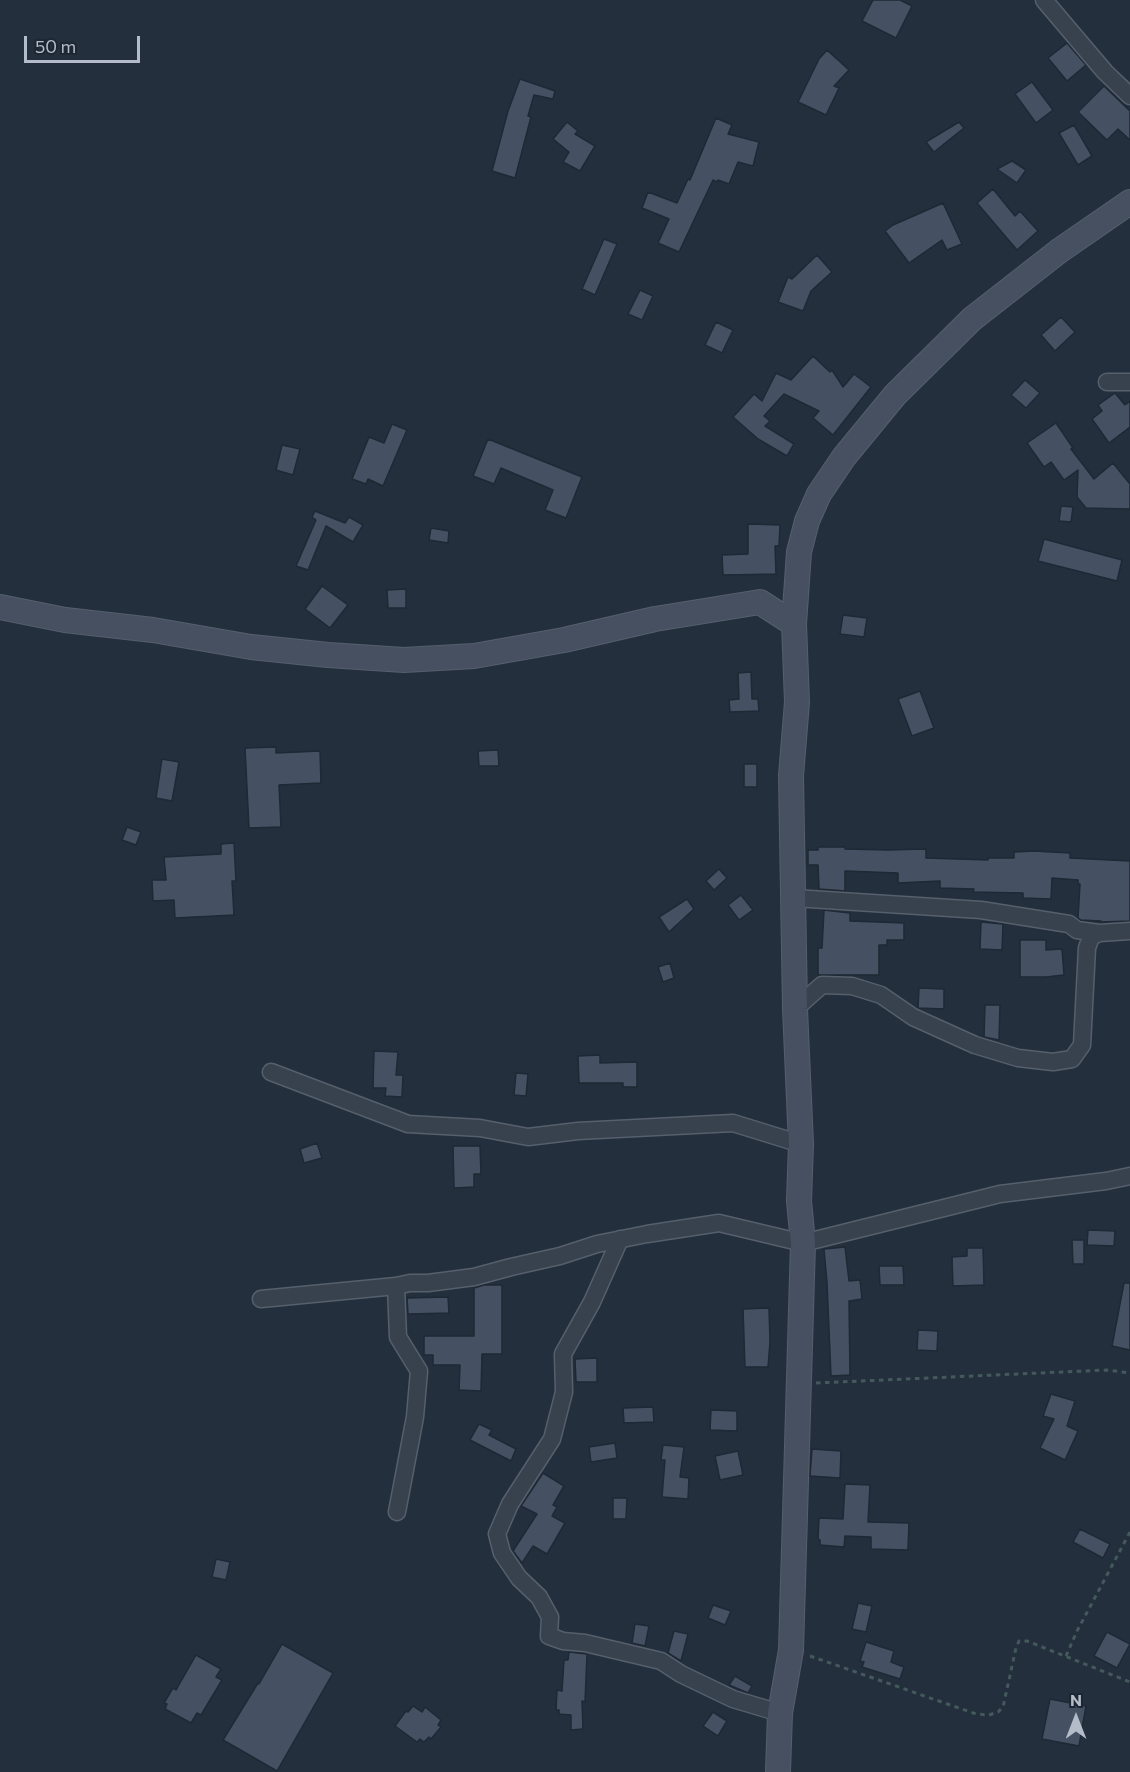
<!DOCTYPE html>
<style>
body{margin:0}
#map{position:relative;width:1130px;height:1772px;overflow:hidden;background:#242f3e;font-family:Commissioner,sans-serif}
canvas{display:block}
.north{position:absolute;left:1046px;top:1688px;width:60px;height:60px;-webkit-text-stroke:4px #1d2633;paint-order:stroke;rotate:0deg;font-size:16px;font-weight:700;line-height:24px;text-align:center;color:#b4bcc9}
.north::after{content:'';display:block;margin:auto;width:21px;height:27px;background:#b4bcc9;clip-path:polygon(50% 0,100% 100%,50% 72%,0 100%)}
.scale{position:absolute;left:24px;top:36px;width:116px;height:27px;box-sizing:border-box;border:3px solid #b4bcc9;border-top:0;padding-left:8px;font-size:18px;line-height:21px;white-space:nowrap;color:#b4bcc9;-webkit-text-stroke:4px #1d2633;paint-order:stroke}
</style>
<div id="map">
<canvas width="1130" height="1772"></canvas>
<div class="north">N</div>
<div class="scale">50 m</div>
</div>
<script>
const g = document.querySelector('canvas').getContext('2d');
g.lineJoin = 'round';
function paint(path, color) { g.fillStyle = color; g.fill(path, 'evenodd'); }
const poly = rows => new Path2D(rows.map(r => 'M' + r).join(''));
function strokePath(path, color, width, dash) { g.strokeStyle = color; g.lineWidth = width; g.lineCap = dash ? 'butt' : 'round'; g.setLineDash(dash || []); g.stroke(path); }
const building = poly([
 [873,0,900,0,912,6,896,38,862,21,873,0],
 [1067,43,1086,65,1067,81,1048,58,1067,43],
 [827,50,849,70,834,86,839,88,826,115,798,102,819,59,827,50],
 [520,79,555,91,553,99,534,95,528,116,531,117,515,178,492,171,508,111,520,79],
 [1032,82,1053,110,1036,123,1015,94,1032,82],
 [1104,86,1130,111,1130,140,1118,129,1107,140,1078,112,1104,86],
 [716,118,732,125,728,134,759,142,753,166,738,162,729,184,718,180,717,182,713,180,679,252,658,243,669,219,642,208,648,192,677,203,688,179,690,180,716,118],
 [567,122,578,131,575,134,595,146,580,171,563,162,569,152,553,139,567,122],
 [959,122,964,128,934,152,926,142,959,122],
 [1074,125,1092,156,1078,165,1059,133,1074,125],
 [1012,161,1026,170,1017,183,997,169,1012,161],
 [993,189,1015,216,1020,211,1038,231,1017,250,977,203,993,189],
 [943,203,962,244,947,250,942,240,909,263,885,231,893,225,943,203],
 [604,239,617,244,595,295,582,289,604,239],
 [817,255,832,272,811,291,803,311,778,302,788,277,792,279,817,255],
 [640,290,653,296,642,320,628,314,640,290],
 [1061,317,1075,332,1055,351,1041,335,1061,317],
 [716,322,733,330,722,353,705,345,716,322],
 [813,356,830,372,832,370,843,387,854,374,871,387,833,435,813,418,819,411,784,394,764,416,770,421,765,426,794,444,787,456,758,439,733,417,754,394,762,401,776,373,791,380,813,356],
 [1025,380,1040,393,1026,408,1011,395,1025,380],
 [1115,393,1125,405,1130,401,1130,427,1109,443,1092,419,1102,411,1098,405,1115,393],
 [1056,423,1073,448,1071,449,1094,479,1113,463,1130,484,1130,509,1086,508,1077,497,1078,470,1064,480,1051,462,1044,467,1027,443,1056,423],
 [392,424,407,430,383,486,368,479,366,484,352,479,369,437,384,443,392,424],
 [488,439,582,477,566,518,545,510,553,490,501,468,494,484,473,476,488,439],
 [282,445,300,449,293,475,276,470,282,445],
 [1061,506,1073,507,1071,522,1059,521,1061,506],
 [315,511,345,523,349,517,363,525,353,542,326,526,308,570,296,566,316,520,312,517,315,511],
 [748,524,780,525,779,546,775,546,776,574,723,575,722,555,748,554,748,524],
 [431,528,449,531,448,543,429,540,431,528],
 [1044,539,1122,560,1117,581,1038,561,1044,539],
 [322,586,348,605,330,628,305,609,322,586],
 [406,589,406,608,388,608,387,590,406,589],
 [843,615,867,618,864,637,840,634,843,615],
 [751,672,752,699,758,699,759,711,730,712,729,700,739,699,738,673,751,672],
 [920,691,934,728,912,736,898,699,920,691],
 [276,747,276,753,320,751,321,783,279,785,281,827,249,828,245,748,276,747],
 [498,750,499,766,479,766,478,751,498,750],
 [162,759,179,762,172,801,156,798,162,759],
 [744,764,757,764,757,787,744,787,744,764],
 [127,827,141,832,136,845,122,840,127,827],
 [234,843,236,881,232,881,234,915,175,918,174,900,153,901,152,880,166,880,164,857,221,854,221,844,234,843],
 [818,847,845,847,845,849,888,850,926,849,926,858,988,860,988,858,1014,858,1014,852,1033,851,1070,853,1070,858,1130,861,1130,921,1101,922,1101,921,1081,920,1078,918,1080,884,1078,884,1078,880,1052,878,1051,899,1023,898,1023,893,973,892,974,889,940,888,940,881,898,883,898,873,845,871,845,891,819,889,818,865,808,865,808,850,818,850,818,847],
 [719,869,727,878,714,890,706,881,719,869],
 [741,895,753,910,739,920,728,905,741,895],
 [687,899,694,909,669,932,659,917,687,899],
 [824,910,850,913,850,921,904,923,904,940,887,940,887,945,879,945,879,975,818,975,818,948,822,948,824,910],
 [981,922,1003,924,1002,950,980,949,981,922],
 [1020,940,1046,940,1046,950,1062,949,1064,975,1046,977,1020,977,1020,940],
 [670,963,674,978,663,982,658,967,670,963],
 [919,988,944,989,944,1009,918,1008,919,988],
 [985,1005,1000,1005,999,1040,984,1037,985,1005],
 [374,1051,398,1052,396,1075,403,1075,402,1097,385,1096,386,1088,373,1088,374,1051],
 [600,1055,600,1063,637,1062,637,1087,623,1087,623,1083,579,1083,578,1056,600,1055],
 [516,1073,528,1074,526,1096,514,1095,516,1073],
 [317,1143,322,1158,304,1163,300,1149,317,1143],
 [453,1146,480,1146,481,1174,474,1174,474,1187,454,1188,453,1146],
 [1088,1230,1115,1231,1114,1246,1087,1245,1088,1230],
 [1072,1240,1084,1240,1084,1264,1073,1264,1072,1240],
 [845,1247,849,1281,860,1280,862,1299,849,1301,850,1375,831,1376,827,1283,824,1249,845,1247],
 [967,1248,983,1248,984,1285,953,1286,952,1257,967,1256,967,1248],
 [879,1266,903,1266,904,1285,880,1285,879,1266],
 [1124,1283,1130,1283,1130,1350,1112,1346,1124,1283],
 [484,1285,502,1285,502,1354,482,1354,481,1391,459,1390,460,1365,433,1365,433,1355,424,1355,424,1336,474,1336,474,1288,484,1285],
 [448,1297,449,1313,408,1314,407,1298,448,1297],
 [769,1308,770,1342,768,1367,745,1367,743,1309,769,1308],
 [918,1330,938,1331,937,1351,917,1350,918,1330],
 [597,1358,597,1382,576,1382,575,1359,597,1358],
 [1051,1394,1075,1401,1067,1426,1078,1431,1065,1460,1040,1448,1054,1419,1043,1416,1051,1394],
 [653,1407,654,1422,624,1423,623,1408,653,1407],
 [711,1410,737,1411,737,1431,710,1430,711,1410],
 [479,1424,492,1430,489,1435,516,1449,511,1461,470,1440,479,1424],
 [615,1443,617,1458,591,1462,589,1447,615,1443],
 [663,1445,684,1447,680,1477,689,1478,688,1499,662,1497,665,1460,661,1460,663,1445],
 [812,1449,841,1451,840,1478,810,1476,812,1449],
 [738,1451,743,1475,720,1480,715,1456,738,1451],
 [543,1473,564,1486,553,1505,557,1507,552,1516,565,1523,547,1554,533,1546,522,1563,513,1551,537,1514,521,1506,543,1473],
 [845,1484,870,1485,868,1522,909,1523,908,1550,871,1549,871,1537,845,1536,844,1547,820,1545,820,1540,818,1539,819,1518,843,1519,845,1484],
 [613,1498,627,1498,626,1519,613,1519,613,1498],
 [1080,1529,1110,1544,1103,1558,1073,1542,1080,1529],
 [216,1559,230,1562,226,1580,212,1577,216,1559],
 [858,1603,872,1606,866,1632,852,1629,858,1603],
 [713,1605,731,1611,725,1625,708,1618,713,1605],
 [635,1624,649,1626,645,1646,632,1643,635,1624],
 [674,1631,688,1634,681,1661,668,1653,674,1631],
 [1107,1632,1130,1644,1117,1668,1094,1656,1107,1632],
 [866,1642,894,1651,891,1662,904,1667,900,1679,862,1667,864,1662,860,1661,866,1642],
 [282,1644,333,1673,277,1771,223,1740,258,1683,259,1684,282,1644],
 [569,1652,587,1654,585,1702,582,1701,583,1729,571,1730,571,1715,559,1714,559,1710,556,1710,557,1690,562,1691,564,1660,568,1660,569,1652],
 [196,1655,221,1669,216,1677,222,1680,201,1715,197,1713,191,1723,165,1709,167,1704,164,1703,173,1688,176,1690,196,1655],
 [735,1676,752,1686,748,1693,729,1685,735,1676],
 [1050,1699,1086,1706,1079,1746,1042,1739,1050,1699],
 [413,1706,422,1712,425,1707,441,1720,438,1725,441,1727,431,1739,429,1737,424,1742,420,1739,417,1742,395,1726,406,1711,408,1712,413,1706],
 [713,1712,727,1721,718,1736,703,1726,713,1712]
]);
const path = poly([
 [816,1383,1107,1370,1130,1373],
 [810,1656,976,1714,989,1715,998,1712,1003,1707,1016,1648,1019,1641,1027,1641,1130,1682],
 [1066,1656,1077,1631,1130,1532]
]);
const street = poly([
 [1044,0,1105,72,1130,96],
 [1107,382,1130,382],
 [794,898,981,910,1069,924,1077,930,1099,933],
 [795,1009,822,985,852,986,881,995,913,1017,975,1045,1018,1058,1053,1062,1072,1059,1082,1045,1087,948,1091,937,1099,933,1130,931],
 [271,1072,408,1124,480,1128,528,1137,578,1131,733,1123,801,1144],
 [620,1239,592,1302,563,1354,564,1392,552,1439,510,1504,497,1534,502,1553,519,1578,539,1597,550,1617,549,1636,563,1641,585,1643,661,1661,681,1674,733,1699,780,1713],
 [261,1299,396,1286],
 [397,1512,415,1417,419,1371,398,1337,396,1286,410,1283,428,1283,474,1277,511,1267,560,1256,597,1244,647,1234,719,1223,803,1243,1000,1194,1106,1181,1130,1176]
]);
const secondary = poly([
 [0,607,65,620,153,630,251,647,328,655,404,660,474,656,564,640,655,619,760,602,794,624],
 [778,1772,780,1713,791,1650,803,1243,799,1201,801,1144,795,1009,791,776,797,702,794,624,799,552,807,521,819,494,844,457,895,395,972,319,1059,251,1130,202]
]);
paint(building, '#455162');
strokePath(building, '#1f2835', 1.5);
strokePath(street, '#565f6c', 19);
strokePath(secondary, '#565f6c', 26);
strokePath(path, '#44595c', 3, [4.5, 4.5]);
strokePath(street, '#38414e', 16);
strokePath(secondary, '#465061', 24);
</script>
